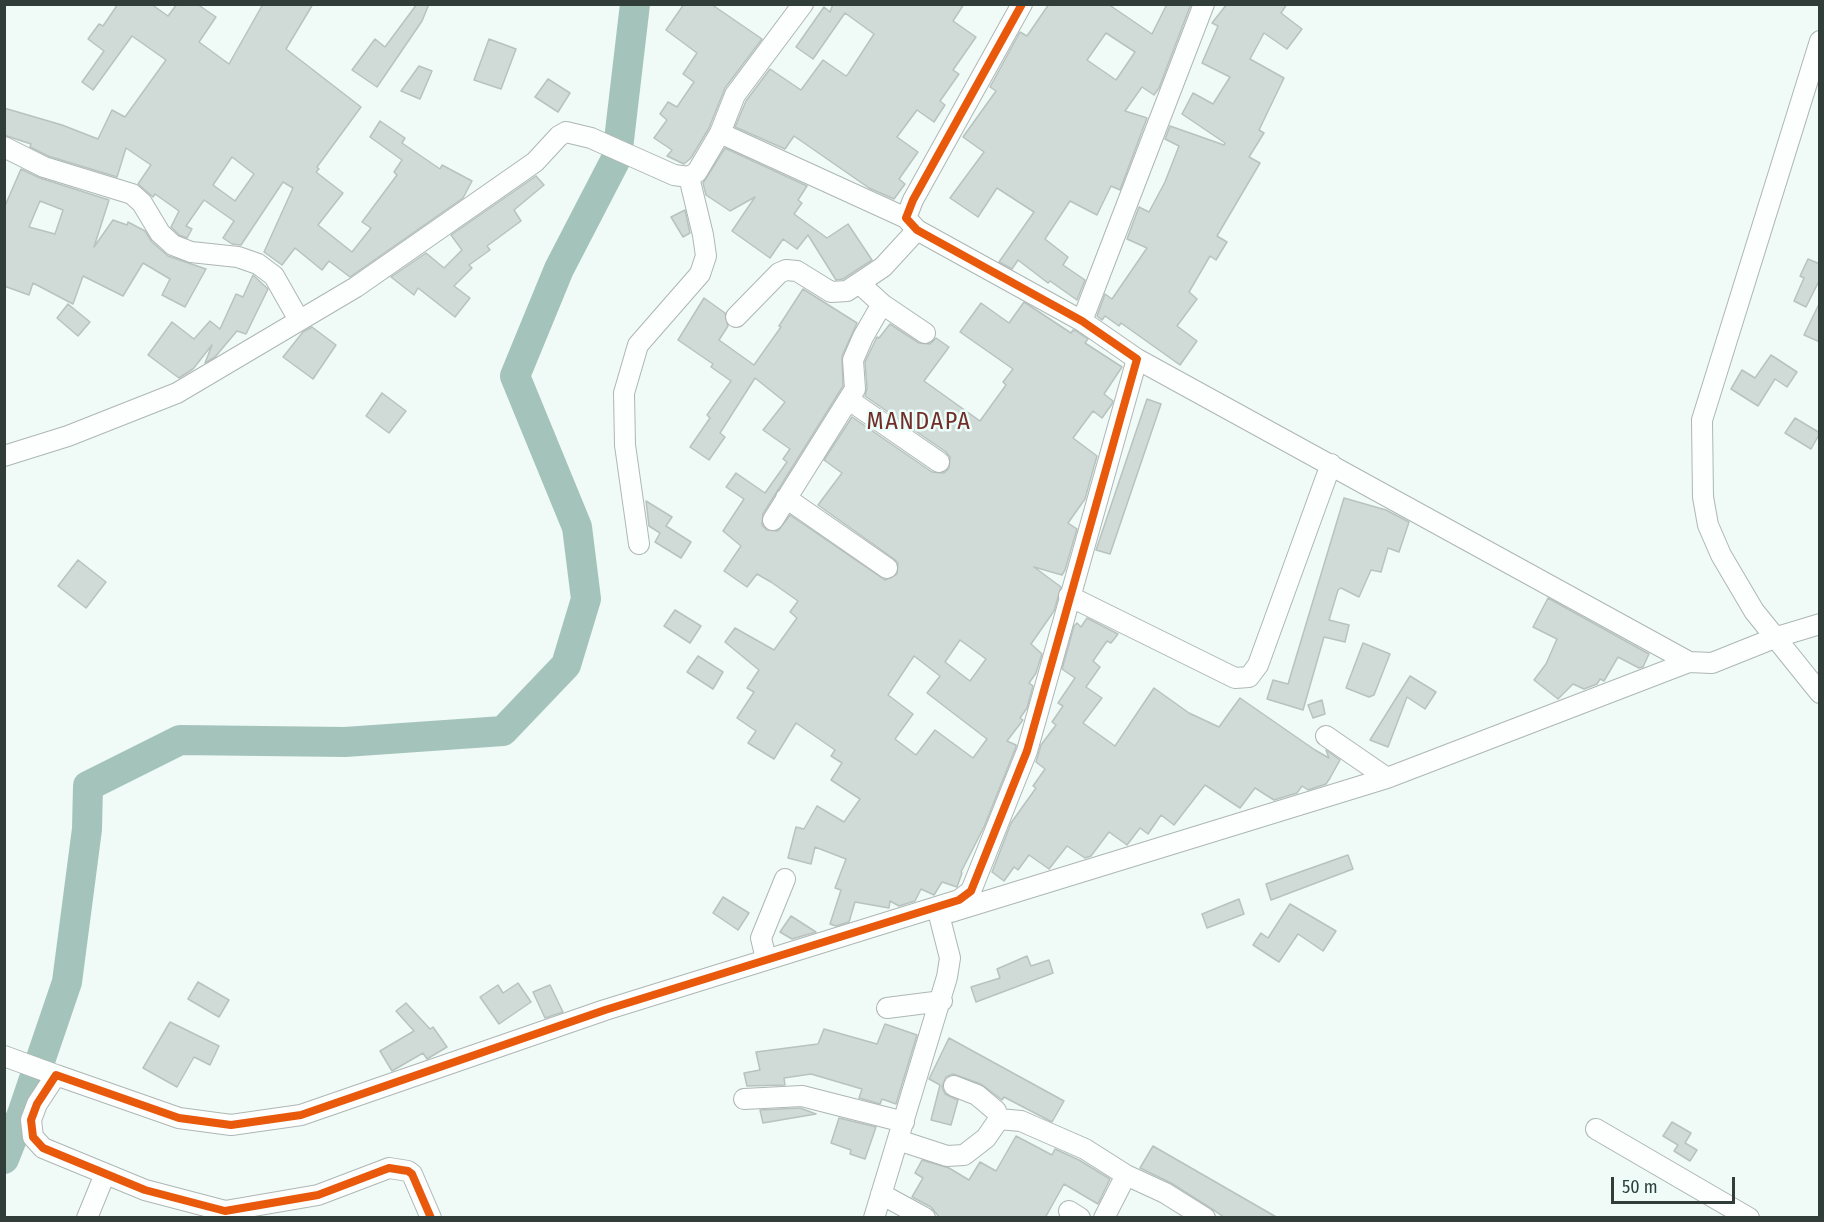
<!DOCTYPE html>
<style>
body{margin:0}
#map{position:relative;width:1824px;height:1222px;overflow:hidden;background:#f0faf7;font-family:"Fira Sans Condensed",sans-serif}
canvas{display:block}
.frame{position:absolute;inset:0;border:6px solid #313d39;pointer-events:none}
.scale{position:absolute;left:1611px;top:1177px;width:124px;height:27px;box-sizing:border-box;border:3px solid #313d39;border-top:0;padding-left:8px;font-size:18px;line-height:21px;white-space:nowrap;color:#313d39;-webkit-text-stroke:4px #ecfef9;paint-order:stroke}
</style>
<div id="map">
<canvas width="1824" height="1222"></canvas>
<div class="frame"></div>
<div class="scale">50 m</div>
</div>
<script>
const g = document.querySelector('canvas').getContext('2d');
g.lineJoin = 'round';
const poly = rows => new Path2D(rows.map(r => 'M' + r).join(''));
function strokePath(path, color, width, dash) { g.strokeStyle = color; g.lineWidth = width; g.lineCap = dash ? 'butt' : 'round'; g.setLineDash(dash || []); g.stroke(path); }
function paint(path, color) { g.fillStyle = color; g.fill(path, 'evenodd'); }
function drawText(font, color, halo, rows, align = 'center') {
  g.font = font + ' "Fira Sans Condensed",sans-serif'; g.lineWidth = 5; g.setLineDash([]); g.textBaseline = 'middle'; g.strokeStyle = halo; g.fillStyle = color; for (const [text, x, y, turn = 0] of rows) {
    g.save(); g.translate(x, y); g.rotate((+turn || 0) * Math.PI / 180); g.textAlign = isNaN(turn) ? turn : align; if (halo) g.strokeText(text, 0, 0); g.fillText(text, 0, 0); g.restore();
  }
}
const river = poly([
 [4,1159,22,1114,67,982,87,829,88,786,180,740,345,742,503,731,566,665,586,599,577,527,515,376,559,269,617,157,635,4]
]);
const building = poly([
 [118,4,151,4,168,16,177,4,197,4,216,17,199,42,229,64,263,4,313,4,286,49,361,107,317,167,319,169,316,172,343,193,318,225,352,252,371,228,362,222,397,175,394,172,402,160,370,137,380,121,405,138,402,143,440,169,442,165,472,181,463,198,350,277,329,261,322,270,295,248,282,265,264,252,293,188,283,182,241,245,232,244,223,238,234,221,204,200,186,226,192,229,187,238,179,235,171,227,179,211,155,194,153,197,138,184,151,165,126,148,117,177,48,156,30,147,31,144,4,135,4,108,62,125,98,139,112,110,125,117,166,60,132,36,93,90,82,82,104,51,88,39,99,24,103,26,118,4],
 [232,157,254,174,235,201,213,185,232,157],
 [417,4,429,4,422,21,377,87,352,70,375,39,385,47,417,4],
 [684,4,711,4,762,39,725,88,709,128,691,158,684,164,667,156,672,150,654,138,667,120,660,114,668,102,677,107,694,82,683,74,697,53,666,30,684,4],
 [833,4,964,4,953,21,976,37,953,70,959,74,940,101,945,105,934,122,917,110,897,137,918,152,899,179,905,184,894,199,869,188,794,136,785,149,735,127,746,101,770,69,801,90,823,60,846,76,848,74,874,34,845,13,813,59,796,47,824,7,830,12,833,4],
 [1049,4,1108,4,1152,34,1167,4,1191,4,1159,88,1154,95,1142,87,1125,111,1147,118,1120,190,1111,186,1097,215,1070,201,1045,239,1068,257,1063,265,1085,280,1077,300,1050,281,1048,283,1018,260,1012,269,999,262,1034,212,997,188,978,217,950,198,984,152,963,137,996,91,990,87,1020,32,1027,36,1049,4],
 [1106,33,1135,52,1116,80,1087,60,1106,33],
 [1227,4,1287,4,1281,13,1302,29,1287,49,1264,33,1250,59,1284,78,1259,130,1264,133,1249,157,1260,163,1217,236,1227,242,1216,260,1210,256,1189,292,1197,299,1177,326,1197,341,1180,365,1121,323,1119,326,1105,316,1102,320,1097,316,1105,294,1112,299,1147,248,1127,239,1139,207,1149,212,1165,182,1179,146,1165,139,1170,126,1224,145,1225,143,1182,114,1193,93,1213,104,1230,77,1202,63,1218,26,1212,23,1227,4],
 [489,39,516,49,501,89,474,80,489,39],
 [419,66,432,71,420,99,401,91,419,66],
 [548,79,570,93,558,112,535,97,548,79],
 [725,148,807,186,798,200,802,203,794,214,827,238,848,224,872,260,843,279,836,280,808,235,797,249,783,239,770,258,732,231,755,197,730,211,706,195,703,183,725,148],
 [21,169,40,178,109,200,94,247,113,220,127,225,128,222,145,231,152,242,168,256,206,269,185,307,162,295,170,279,143,263,123,296,83,276,73,304,33,283,29,295,4,286,4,208,21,169],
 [40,201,63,210,55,234,29,227,40,201],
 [536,176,544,185,514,210,521,221,487,246,490,250,469,265,472,268,454,286,470,298,455,317,418,288,414,295,391,277,426,253,444,268,462,250,451,235,536,176],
 [685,210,690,233,683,237,671,217,685,210],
 [1808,259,1820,264,1820,279,1806,307,1794,301,1804,278,1800,276,1808,259],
 [253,275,268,289,246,334,237,331,215,357,205,363,212,345,193,369,179,378,148,355,172,322,194,339,210,321,220,329,236,294,243,297,253,275],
 [803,289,857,323,842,356,843,386,763,514,762,525,767,530,778,531,790,515,885,580,897,574,898,563,894,559,818,505,842,473,824,460,852,417,932,472,944,473,949,468,950,457,946,452,865,396,867,388,865,362,877,337,879,338,890,324,919,343,930,344,936,338,949,347,924,381,980,421,1006,385,1003,382,1013,369,960,332,981,303,1009,323,1024,302,1071,333,1073,330,1076,331,1088,339,1085,343,1122,367,1104,394,1113,401,1112,404,1102,418,1093,411,1073,438,1097,456,1085,499,1068,523,1077,529,1065,570,1062,575,1034,567,1061,587,1054,611,1031,644,1042,654,1036,673,1029,683,1033,686,1027,708,1020,718,1023,720,1007,741,1016,745,1016,747,984,827,961,872,962,873,957,887,942,882,934,895,921,889,915,901,899,906,890,901,889,908,855,902,849,922,836,926,830,924,841,890,835,888,846,859,815,847,811,864,788,858,796,827,804,829,817,806,844,822,860,799,831,780,842,763,831,756,835,750,796,723,774,759,748,743,756,731,737,718,754,692,747,688,759,670,725,642,735,628,774,650,797,618,790,612,798,601,771,582,757,574,747,587,724,571,741,546,723,531,744,499,726,487,736,473,765,493,787,462,783,459,790,449,763,430,785,402,755,378,720,433,725,437,709,460,690,447,710,418,707,415,731,381,711,367,713,364,678,340,704,298,725,313,728,326,719,340,754,365,781,327,779,326,803,289],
 [960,640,986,659,970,681,945,662,960,640],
 [914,656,940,676,927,693,987,739,973,758,935,730,916,755,895,739,913,714,888,695,914,656],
 [1820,302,1820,342,1804,335,1820,302],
 [68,304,90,322,78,336,57,318,68,304],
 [312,327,336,345,313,379,283,357,303,332,312,327],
 [1771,355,1797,372,1787,387,1775,379,1758,406,1731,389,1742,370,1755,378,1771,355],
 [382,393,406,411,389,433,366,416,382,393],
 [1147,399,1161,404,1110,554,1096,550,1147,399],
 [1795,418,1820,433,1811,449,1785,433,1795,418],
 [1344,498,1386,510,1409,522,1399,552,1388,548,1381,572,1371,570,1359,597,1341,588,1338,590,1329,620,1349,625,1345,642,1324,637,1303,710,1267,699,1273,680,1288,684,1344,498],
 [646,501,672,517,666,526,691,542,681,558,655,542,660,533,649,526,646,501],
 [78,560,106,582,86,608,58,586,78,560],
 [1548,598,1649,654,1643,667,1639,668,1618,657,1604,681,1600,679,1597,684,1584,689,1573,684,1558,699,1534,680,1546,664,1557,639,1533,627,1548,598],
 [675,610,701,626,690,643,664,626,675,610],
 [1087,618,1118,634,1111,643,1107,641,1093,661,1100,667,1086,687,1102,698,1083,723,1115,746,1154,688,1189,713,1219,727,1240,698,1315,750,1329,758,1326,750,1340,760,1330,778,1326,784,1308,790,1302,786,1297,793,1274,800,1255,788,1240,808,1205,785,1174,825,1161,815,1148,834,1140,828,1127,845,1109,832,1091,856,1085,858,1067,846,1049,869,1029,855,1018,870,1014,867,1004,881,992,872,1011,823,1036,788,1033,786,1045,769,1036,762,1041,745,1056,725,1052,722,1063,706,1058,703,1075,678,1062,669,1074,626,1077,623,1081,627,1087,618],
 [1363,643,1390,654,1374,695,1369,697,1346,688,1363,643],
 [698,656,723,672,713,689,687,672,698,656],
 [1410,676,1436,692,1425,709,1407,697,1388,747,1370,740,1410,676],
 [1322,700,1325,714,1313,718,1308,705,1322,700],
 [1348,855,1353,869,1271,900,1266,884,1348,855],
 [723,897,749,913,738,930,713,913,723,897],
 [1239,899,1244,914,1207,928,1202,914,1239,899],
 [1290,904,1336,931,1323,951,1298,934,1279,962,1253,945,1261,933,1268,938,1290,904],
 [791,916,816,932,792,939,780,932,791,916],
 [1027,956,1031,966,1049,960,1053,973,976,1002,971,987,1000,978,997,969,1027,956],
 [198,982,229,1000,219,1017,188,999,198,982],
 [518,983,531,1002,499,1024,480,997,498,985,503,993,518,983],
 [550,985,563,1012,545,1018,533,992,550,985],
 [406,1003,430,1029,433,1027,447,1047,427,1059,423,1053,392,1071,380,1051,414,1031,396,1011,406,1003],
 [170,1022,219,1046,210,1065,194,1057,177,1087,143,1068,170,1022],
 [885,1024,917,1035,896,1104,882,1099,880,1104,859,1098,862,1089,811,1074,784,1078,785,1085,747,1086,744,1073,760,1070,756,1052,818,1044,824,1029,877,1044,885,1024],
 [949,1038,1064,1101,1052,1122,1004,1097,1002,1100,981,1084,953,1074,946,1077,942,1087,945,1094,958,1100,951,1125,931,1120,940,1085,929,1079,949,1038],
 [800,1108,816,1114,763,1123,760,1110,800,1108],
 [839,1118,876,1127,865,1159,850,1154,851,1150,831,1143,839,1118],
 [1672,1122,1691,1133,1685,1143,1697,1150,1690,1161,1674,1151,1678,1145,1663,1136,1672,1122],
 [1016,1136,1052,1155,1055,1149,1079,1160,1110,1179,1098,1204,1064,1184,1045,1218,940,1218,931,1207,912,1197,923,1178,915,1173,922,1160,949,1168,969,1180,980,1162,996,1171,1016,1136],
 [1153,1146,1278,1218,1225,1218,1215,1211,1171,1183,1140,1168,1153,1146]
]);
const minor = poly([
 [1820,41,1702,420,1703,497,1708,525,1721,555,1754,611,1820,693],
 [720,133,735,95,803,4],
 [4,147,44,167,132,194,142,203,160,233,173,245,191,252,238,257,258,264,274,276,299,320],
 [882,304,925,333],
 [736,317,779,273,786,270,797,271,831,292,847,291,883,267,917,230],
 [1082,321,1204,4],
 [1137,359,1689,662,1712,663,1777,637,1820,624],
 [849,400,939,462],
 [4,456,68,436,177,393,356,287,535,162,559,136,566,132,591,138,674,175,689,177,697,172,720,133,906,218],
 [786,498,887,568],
 [773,520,855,389,853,360,863,337,882,304,860,284],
 [639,544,625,445,624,393,638,345,700,274,706,256,703,235,689,177],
 [1069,596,1235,678,1249,677,1258,665,1331,464],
 [1326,736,1387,778],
 [951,912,1387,778,1689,662],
 [766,959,761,938,785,879],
 [887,1008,942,1001],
 [4,1056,56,1075],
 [954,1086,977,1095,996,1111,999,1119],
 [744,1099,802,1096,904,1122],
 [1596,1129,1749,1218],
 [898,1140,947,1156,964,1155,986,1138,999,1119,1021,1121,1085,1149,1126,1175,1165,1193,1205,1218],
 [881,1194,925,1218],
 [1069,1211,1080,1218],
 [87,1218,105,1174],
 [431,1218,412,1174,408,1171,389,1168,318,1195,225,1211,145,1190,43,1148,33,1137,31,1120,37,1104,56,1075,179,1118,231,1125,301,1115,605,1010,959,900,971,891,1027,751,1137,359,1082,321,917,230,906,218,913,200,1022,4],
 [874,1218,947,977,950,958,937,907],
 [1104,1218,1126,1175]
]);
const cycleway = poly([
 [431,1218,412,1174,408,1171,389,1168,318,1195,225,1211,145,1190,43,1148,33,1137,31,1120,37,1104,56,1075,179,1118,231,1125,301,1115,605,1010,959,900,971,891,1027,751,1137,359,1082,321,917,230,906,218,913,200,1022,4]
]);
const quarterNames = [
 ["MANDAPA",919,422]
];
strokePath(river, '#a4c3bb', 30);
paint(building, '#d0dad7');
strokePath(building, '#b8c2bf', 1.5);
strokePath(minor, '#adb7b4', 22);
strokePath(minor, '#fdfefe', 20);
strokePath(cycleway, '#e8590c', 8);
g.letterSpacing = '1.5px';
drawText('24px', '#732d28', '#ecfef9', quarterNames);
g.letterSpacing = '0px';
</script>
